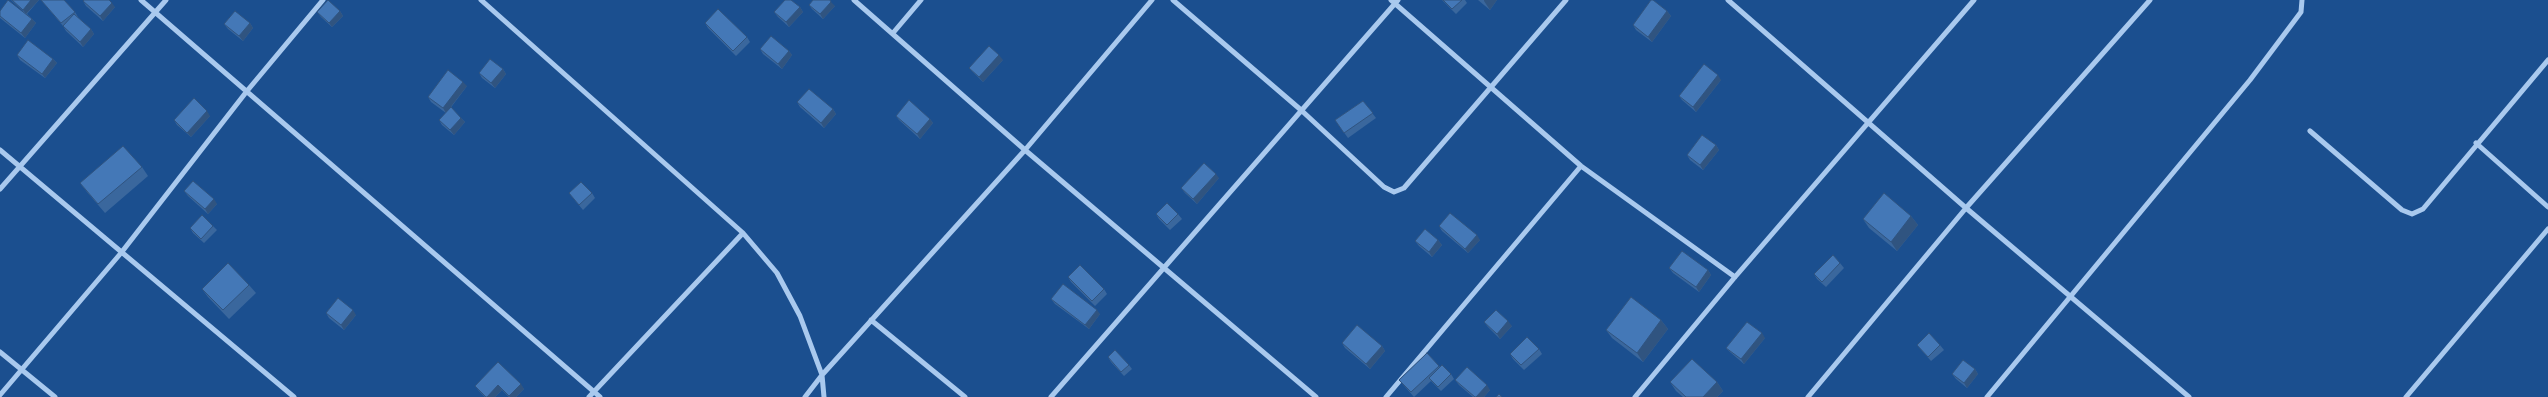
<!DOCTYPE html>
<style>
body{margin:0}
canvas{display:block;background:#1b4f8f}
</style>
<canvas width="2548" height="397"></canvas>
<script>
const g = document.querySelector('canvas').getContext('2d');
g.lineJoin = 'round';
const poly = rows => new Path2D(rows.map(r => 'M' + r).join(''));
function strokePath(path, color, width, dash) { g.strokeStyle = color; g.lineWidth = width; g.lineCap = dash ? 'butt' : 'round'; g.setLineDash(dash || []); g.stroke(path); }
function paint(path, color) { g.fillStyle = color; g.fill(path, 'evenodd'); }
const minor = poly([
 [141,0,600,397],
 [481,0,743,233,777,273,800,316,822,375,824,397],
 [854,0,1025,150,1316,397],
 [1173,0,1301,110,1384,187,1394,192,1404,188,1566,0],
 [1391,0,1581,166,1735,277],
 [1728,0,1966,208,2189,397],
 [893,33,921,0],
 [2310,131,2402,210,2412,214,2423,209,2548,60],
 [2476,143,2548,207],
 [0,150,294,397],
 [0,189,166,0],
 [871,320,965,397],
 [0,352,55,397],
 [0,395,121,253,247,91,323,0],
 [589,397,743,233],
 [805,397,822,375,1025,150,1152,0],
 [1051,397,1398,0],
 [1386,397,1581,166],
 [1635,397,1735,277,1974,0],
 [1808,397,1966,208,2150,0],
 [1987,397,2250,80,2301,12,2302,0],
 [2406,397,2548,229]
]);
const wall = poly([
 [11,0,39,0,27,14,36,23,25,38,0,18,0,11,23,11,14,3],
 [41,0,64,0,75,12,78,17,77,17,91,29,94,34,83,47,66,31,63,26],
 [1442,0,1465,0,1467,3,1456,14],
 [1478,0,1497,0,1490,10],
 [83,1,115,7,103,21,86,6],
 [809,5,835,6,823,19,812,9],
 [800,7,803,12,789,27,778,17,774,12],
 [340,11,343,16,332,27,321,17,317,12],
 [1667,11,1671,16,1652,42,1636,30,1633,25],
 [250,23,253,28,243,41,228,29,224,24],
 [705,23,747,37,750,42,736,56,708,28],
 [760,49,789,51,792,55,782,69,763,54],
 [17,55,53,59,57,63,45,78,20,60],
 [1003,60,983,82,969,68],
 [503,69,506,74,495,88,482,78,479,73],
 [1721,80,1696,112,1682,100,1679,96],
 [467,86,449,110,461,118,465,122,454,135,442,125,439,120,446,113,431,102,428,97],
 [1363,101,1376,118,1348,138,1335,120],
 [797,102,833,109,836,114,824,128,800,107],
 [210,116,191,137,177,125,174,120],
 [896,116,930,119,933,123,920,139,899,120],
 [1716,145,1719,150,1703,170,1690,160,1687,155],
 [142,167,148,176,105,213,87,192,80,183],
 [1219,178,1197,204,1185,193,1181,188],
 [184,191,217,204,208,214,188,196],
 [569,193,592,193,595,198,583,210],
 [1156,214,1178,214,1182,219,1170,230,1159,219],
 [1911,216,1918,225,1897,251,1869,228,1863,219],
 [213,226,217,230,204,243,193,233,190,228],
 [1439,226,1480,240,1468,253,1442,231],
 [1438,240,1442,245,1432,257,1419,246,1415,241],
 [1840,263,1844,268,1826,287,1817,279,1814,274],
 [1669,268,1708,270,1711,275,1699,292,1673,273],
 [1068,277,1104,289,1107,294,1095,306,1071,282],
 [249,285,256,293,229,319,208,297,202,289],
 [1051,299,1100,314,1089,329,1055,304],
 [326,313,356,315,344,330,329,318],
 [1661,320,1668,329,1643,362,1612,338,1606,330],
 [1484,322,1512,326,1500,339,1488,327],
 [1765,338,1744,364,1730,352,1726,348],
 [1342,343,1382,346,1385,351,1370,369,1345,348],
 [1917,345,1940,345,1944,350,1931,361],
 [1539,349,1542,354,1524,370,1513,359,1510,354],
 [1427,353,1440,367,1451,374,1454,379,1441,391,1431,381,1414,397,1399,380],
 [1108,357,1129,365,1132,369,1124,376,1111,362],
 [498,362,524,389,516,397,509,397,502,390,495,397,485,397,479,391,475,386],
 [1975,369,1978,374,1967,388,1956,379,1952,374],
 [1455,380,1490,390,1484,397,1473,397,1459,385],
 [1670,382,1717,382,1723,391,1717,397,1683,397,1676,391]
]);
const shadedWall = poly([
 [31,0,39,0,26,14,23,10],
 [1484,0,1497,0,1490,10,1484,1],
 [831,2,835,6,823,19,820,14],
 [112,3,115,7,103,21,100,16],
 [800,7,803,12,789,27,786,22],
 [340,11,343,16,332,27,329,23],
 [1667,11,1671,16,1652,42,1648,37],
 [32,19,36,23,25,38,21,33],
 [250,23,253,28,243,41,239,36],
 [91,29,94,34,83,47,80,42],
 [789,51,792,55,782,69,778,64],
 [999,55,1003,60,983,82,979,77],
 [53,59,57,63,45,78,42,74],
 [503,69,506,74,495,88,491,83],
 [1718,75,1721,80,1696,112,1693,107],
 [463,82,467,86,446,113,443,108],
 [833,109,836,114,824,128,821,123],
 [207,111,210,116,191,137,187,133],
 [461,118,465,122,454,135,450,130],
 [930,119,933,123,920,139,917,134],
 [1716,145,1719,150,1703,170,1700,165],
 [1216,174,1219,178,1197,204,1193,199],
 [214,199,217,204,208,214,205,209],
 [1911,216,1918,225,1897,251,1891,242],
 [1477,235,1480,240,1468,253,1465,249],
 [1438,240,1442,245,1432,257,1429,252],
 [1708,270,1711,275,1699,292,1696,287],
 [353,310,356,315,344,330,341,325],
 [1097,310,1100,314,1089,329,1085,325],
 [1661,320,1668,329,1643,362,1637,353],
 [1508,321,1512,326,1500,339,1497,334],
 [1762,333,1765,338,1744,364,1741,359],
 [1382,346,1385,351,1370,369,1366,364],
 [1975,369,1978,374,1967,388,1964,383],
 [1717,382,1723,391,1717,397,1703,397],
 [521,384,524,389,516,397,510,397,509,396],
 [498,385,502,390,495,397,487,397],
 [1487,385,1490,390,1484,397,1476,397]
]);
const building = poly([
 [8,0,32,19,21,33,0,16,0,11,8,0],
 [12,0,31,0,23,10,12,0],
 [41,0,64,0,75,12,61,23,41,0],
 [84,0,109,0,112,3,100,16,83,1,84,0],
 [328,0,340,11,329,23,317,12,328,0],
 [785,0,791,0,800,7,786,22,774,12,785,0],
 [813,0,830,0,831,2,820,14,809,5,813,0],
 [1443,0,1462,0,1452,9,1443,0],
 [1651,0,1653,0,1667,11,1648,37,1633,25,1651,0],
 [718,9,747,37,733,51,705,23,718,9],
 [235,11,250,23,239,36,224,24,235,11],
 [74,14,91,29,80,42,63,26,74,14],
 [771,36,789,51,778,64,760,49,771,36],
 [28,40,53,59,42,74,17,55,28,40],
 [989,46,999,55,979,77,969,68,989,46],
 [490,59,503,69,491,83,479,73,490,59],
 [1704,64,1718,75,1693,107,1679,96,1704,64],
 [448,70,463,82,443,108,428,97,448,70],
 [809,89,833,109,821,123,797,102,809,89],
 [194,98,207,111,187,133,174,120,194,98],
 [909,100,930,119,917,134,896,116,909,100],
 [1363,101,1373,113,1344,133,1335,120,1363,101],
 [451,107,461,118,450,130,439,120,451,107],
 [1702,135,1716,145,1700,165,1687,155,1702,135],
 [123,146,142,167,98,204,80,183,123,146],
 [1204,163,1216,174,1193,199,1181,188,1204,163],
 [193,181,214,199,205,209,184,191,193,181],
 [581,182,592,193,579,205,569,193,581,182],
 [1884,193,1911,216,1891,242,1863,219,1884,193],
 [1167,203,1178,214,1167,225,1156,214,1167,203],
 [1450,213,1477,235,1465,249,1439,226,1450,213],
 [202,215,213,226,201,239,190,228,202,215],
 [1425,229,1438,240,1429,252,1415,241,1425,229],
 [1682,251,1708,270,1696,287,1669,268,1682,251],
 [1833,255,1840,263,1822,282,1814,274,1833,255],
 [228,263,249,285,223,310,202,289,228,263],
 [1080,265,1104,289,1092,301,1068,277,1080,265],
 [1063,284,1097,310,1085,325,1051,299,1063,284],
 [1631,297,1661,320,1637,353,1606,330,1631,297],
 [338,298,353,310,341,325,326,313,338,298],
 [1496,310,1508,321,1497,334,1484,322,1496,310],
 [1747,322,1762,333,1741,359,1726,348,1747,322],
 [1357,325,1382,346,1366,364,1342,343,1357,325],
 [1929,333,1940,345,1928,357,1917,345,1929,333],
 [1527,337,1539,349,1521,365,1510,354,1527,337],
 [1115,350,1129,365,1121,372,1108,357,1115,350],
 [1427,353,1439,366,1411,392,1399,380,1427,353],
 [1692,359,1717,382,1703,397,1686,397,1670,382,1692,359],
 [1963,360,1975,369,1964,383,1952,374,1963,360],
 [498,362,521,384,509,396,498,385,487,397,486,397,475,386,498,362],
 [1442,365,1451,374,1438,387,1429,378,1442,365],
 [1467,367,1487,385,1476,397,1475,397,1455,380,1467,367],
 [1499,394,1502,397,1496,397,1499,394]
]);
strokePath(minor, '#a9c9ee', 5);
paint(wall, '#3a679d');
paint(shadedWall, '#305480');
paint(building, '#4478b7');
strokePath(building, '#305480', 1);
</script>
